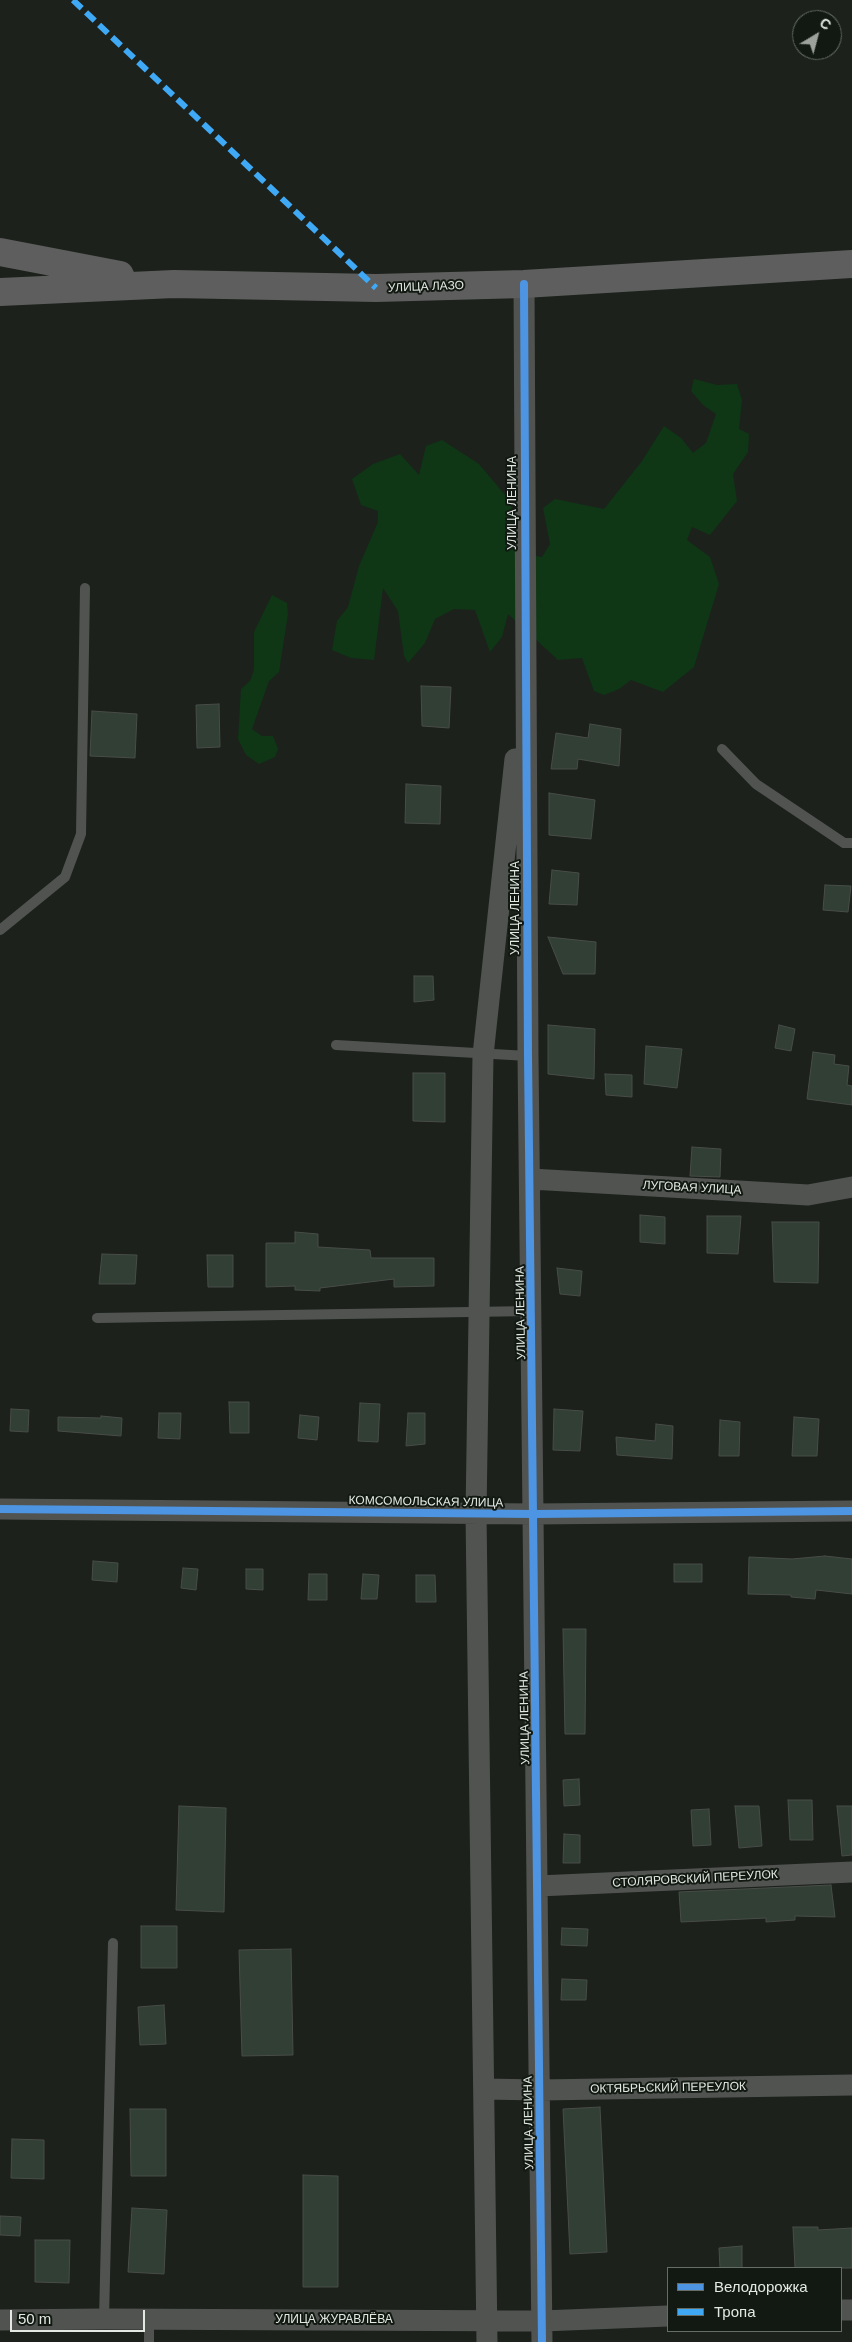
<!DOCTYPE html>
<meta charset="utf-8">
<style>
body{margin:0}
#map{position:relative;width:852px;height:2342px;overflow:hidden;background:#1c211c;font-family:Helvetica,sans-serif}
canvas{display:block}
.legend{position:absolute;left:667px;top:2267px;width:175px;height:65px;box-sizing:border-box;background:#121912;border:1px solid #666c66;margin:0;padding:6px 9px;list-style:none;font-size:15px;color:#e3e8e3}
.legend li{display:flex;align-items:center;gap:10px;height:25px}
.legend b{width:25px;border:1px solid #666c66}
.north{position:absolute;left:792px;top:10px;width:50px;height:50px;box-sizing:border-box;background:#121912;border:1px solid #666c66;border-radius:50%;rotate:37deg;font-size:14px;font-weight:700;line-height:20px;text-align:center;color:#e3e8e3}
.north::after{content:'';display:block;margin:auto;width:18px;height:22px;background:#9da29d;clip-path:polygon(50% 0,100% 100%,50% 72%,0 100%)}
.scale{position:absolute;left:10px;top:2310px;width:135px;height:22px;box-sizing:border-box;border:2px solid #e3e8e3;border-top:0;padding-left:6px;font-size:15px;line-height:18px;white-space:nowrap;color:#e3e8e3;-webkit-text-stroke:4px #121912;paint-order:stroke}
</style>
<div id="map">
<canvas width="852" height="2342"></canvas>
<ul class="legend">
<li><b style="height:6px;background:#4d94e3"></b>Велодорожка</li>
<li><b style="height:6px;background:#3fa9f5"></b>Тропа</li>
</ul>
<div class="north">С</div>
<div class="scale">50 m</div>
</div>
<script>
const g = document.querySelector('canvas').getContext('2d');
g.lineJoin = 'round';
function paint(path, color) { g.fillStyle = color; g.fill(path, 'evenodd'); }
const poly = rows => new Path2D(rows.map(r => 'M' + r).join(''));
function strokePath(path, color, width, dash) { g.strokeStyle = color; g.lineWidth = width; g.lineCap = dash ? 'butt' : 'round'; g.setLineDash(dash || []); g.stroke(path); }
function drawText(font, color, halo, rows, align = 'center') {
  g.font = font + ' Helvetica,sans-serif'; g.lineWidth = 4; g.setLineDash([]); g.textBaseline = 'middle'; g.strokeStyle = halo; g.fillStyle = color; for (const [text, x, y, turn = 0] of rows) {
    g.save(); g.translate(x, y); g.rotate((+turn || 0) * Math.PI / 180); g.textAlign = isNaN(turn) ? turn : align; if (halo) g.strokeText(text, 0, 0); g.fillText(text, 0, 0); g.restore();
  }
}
const green = poly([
 [694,379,717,385,737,384,742,400,739,429,749,434,748,452,733,474,737,501,710,535,692,527,687,540,710,557,719,584,694,667,663,692,631,680,619,689,604,695,594,691,582,658,558,660,508,614,502,637,490,652,475,610,454,609,435,619,425,643,408,663,404,656,398,611,383,588,374,660,351,658,332,650,337,621,348,607,359,566,378,522,378,511,361,505,352,479,373,464,400,454,419,475,426,446,442,440,479,464,506,496,514,513,516,553,542,557,550,544,543,508,555,499,604,509,642,461,664,426,681,438,693,453,706,443,716,414,703,405,691,391],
 [272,595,287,603,288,614,279,672,269,681,252,729,262,736,273,736,278,749,275,757,259,764,246,755,238,739,241,689,250,681,254,670,254,632]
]);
const building = poly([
 [421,686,451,687,449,728,422,726,421,686],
 [219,704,220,747,197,748,196,705,219,704],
 [92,711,137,714,135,758,90,756,92,711],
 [590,724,621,729,619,766,578,759,577,769,551,769,556,733,588,738,590,724],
 [406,784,441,786,440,824,405,823,406,784],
 [549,793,595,800,591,839,549,835,549,793],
 [552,870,579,873,577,905,549,904,552,870],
 [825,885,851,886,848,912,823,910,825,885],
 [548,937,596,942,595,974,563,974,548,937],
 [414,976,433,976,434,1000,414,1002,414,976],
 [548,1025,595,1029,594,1079,548,1074,548,1025],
 [779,1025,795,1029,791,1051,775,1048,779,1025],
 [646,1046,682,1049,677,1088,644,1084,646,1046],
 [813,1052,835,1055,834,1064,849,1066,847,1085,852,1086,852,1105,807,1099,813,1052],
 [413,1073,445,1073,445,1122,413,1121,413,1073],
 [605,1074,632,1075,632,1097,606,1095,605,1074],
 [692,1147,721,1149,720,1177,690,1176,692,1147],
 [640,1215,665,1217,665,1244,640,1242,640,1215],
 [707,1216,741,1216,738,1254,707,1253,707,1216],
 [772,1222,819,1222,818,1283,774,1282,772,1222],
 [295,1232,318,1234,318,1247,370,1250,371,1258,434,1258,434,1286,394,1287,394,1279,320,1288,320,1291,295,1290,295,1286,266,1287,266,1243,295,1243,295,1232],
 [102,1254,137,1255,135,1284,99,1284,102,1254],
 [207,1255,233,1255,233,1287,208,1287,207,1255],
 [557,1268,582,1271,580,1296,560,1294,557,1268],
 [229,1402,249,1402,249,1433,230,1433,229,1402],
 [360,1403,380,1404,378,1442,358,1441,360,1403],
 [11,1409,29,1410,28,1432,10,1431,11,1409],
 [554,1409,583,1411,580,1451,553,1450,554,1409],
 [159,1413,181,1413,180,1439,158,1438,159,1413],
 [408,1413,425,1413,425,1444,406,1446,408,1413],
 [300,1415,319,1417,317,1440,298,1438,300,1415],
 [101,1416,122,1418,121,1436,58,1431,58,1417,101,1418,101,1416],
 [794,1417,819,1419,817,1456,792,1456,794,1417],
 [720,1420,740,1422,739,1456,719,1456,720,1420],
 [656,1424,673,1426,672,1459,617,1455,616,1437,655,1441,656,1424],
 [825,1556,852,1559,852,1594,816,1590,815,1599,791,1597,791,1595,748,1594,749,1557,792,1559,825,1556],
 [93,1561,118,1563,117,1582,92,1580,93,1561],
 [674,1564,702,1564,702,1582,674,1582,674,1564],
 [183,1568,198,1569,196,1590,181,1588,183,1568],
 [246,1569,263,1569,263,1590,246,1589,246,1569],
 [309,1574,327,1574,327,1600,308,1600,309,1574],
 [363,1574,379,1575,377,1599,361,1599,363,1574],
 [416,1575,435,1575,436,1602,416,1602,416,1575],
 [563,1629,586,1629,585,1734,565,1734,563,1629],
 [579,1779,580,1805,564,1806,563,1780,579,1779],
 [788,1800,812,1800,813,1840,790,1840,788,1800],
 [179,1806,226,1808,224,1912,176,1910,179,1806],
 [735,1806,759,1806,762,1846,739,1848,735,1806],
 [837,1806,852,1806,852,1855,842,1856,837,1806],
 [709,1809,711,1845,693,1846,691,1810,709,1809],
 [564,1834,580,1835,580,1863,563,1863,564,1834],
 [831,1885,835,1917,795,1916,795,1920,766,1922,766,1918,681,1922,679,1892,831,1885],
 [141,1926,177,1926,177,1968,141,1968,141,1926],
 [562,1928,588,1929,587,1946,561,1945,562,1928],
 [291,1949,293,2055,242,2056,239,1950,291,1949],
 [562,1979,587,1980,586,2000,561,2000,562,1979],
 [164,2005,166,2044,140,2045,138,2007,164,2005],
 [600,2107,607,2252,570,2254,563,2109,600,2107],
 [130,2109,166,2109,166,2176,131,2176,130,2109],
 [12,2139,44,2140,44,2179,11,2178,12,2139],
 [303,2175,338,2176,338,2287,303,2287,303,2175],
 [132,2208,167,2210,164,2274,128,2272,132,2208],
 [0,2216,21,2217,20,2236,0,2235,0,2216],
 [793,2227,818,2227,818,2230,852,2228,852,2268,795,2268,793,2227],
 [35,2240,70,2240,69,2283,35,2282,35,2240],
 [742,2246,742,2268,720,2268,719,2248,742,2246]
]);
const lane = poly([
 [722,749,756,784,844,843,852,843],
 [0,930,65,877,81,834,85,588],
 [336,1045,528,1056],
 [97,1318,532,1311],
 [104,2319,113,1943],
 [149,2319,149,2342]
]);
const street = poly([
 [524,284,528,1056,542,2342],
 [531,1179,808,1195,852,1187],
 [0,1509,534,1514,852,1511],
 [538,1886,852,1872],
 [484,2089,540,2090,852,2085],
 [841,2310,852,2310],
 [0,2320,104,2319,542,2321,668,2316],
 [487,2342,476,1514,483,1055,515,759]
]);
const secondary = poly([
 [0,252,120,275],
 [0,292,174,284,376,288,524,284,852,264]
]);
const quiet = poly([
 [73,0,376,288]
]);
const cycleway = poly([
 [524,284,528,1056,542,2342],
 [0,1509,534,1514,852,1511]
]);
const streetNames = [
 ["УЛИЦА ЛАЗО",426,287,-2],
 ["УЛИЦА ЛЕНИНА",513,503,-90],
 ["УЛИЦА ЛЕНИНА",516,908,-90],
 ["ЛУГОВАЯ УЛИЦА",692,1188,3],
 ["УЛИЦА ЛЕНИНА",521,1313,-91],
 ["КОМСОМОЛЬСКАЯ УЛИЦА",426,1502,1],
 ["УЛИЦА ЛЕНИНА",525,1718,-91],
 ["СТОЛЯРОВСКИЙ ПЕРЕУЛОК",695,1879,-3],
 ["ОКТЯБРЬСКИЙ ПЕРЕУЛОК",668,2088,-1],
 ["УЛИЦА ЛЕНИНА",529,2123,-91],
 ["УЛИЦА ЖУРАВЛЁВА",334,2320]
];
paint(green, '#0f3715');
paint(building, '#313f34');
strokePath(building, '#494c49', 1);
strokePath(lane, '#515351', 10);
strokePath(street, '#515351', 21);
strokePath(secondary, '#5d5e5d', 28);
strokePath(quiet, '#3fa9f5', 6, [12, 6]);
strokePath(cycleway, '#4d94e3', 8);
drawText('12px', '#e3e8e3', '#121912', streetNames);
</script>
